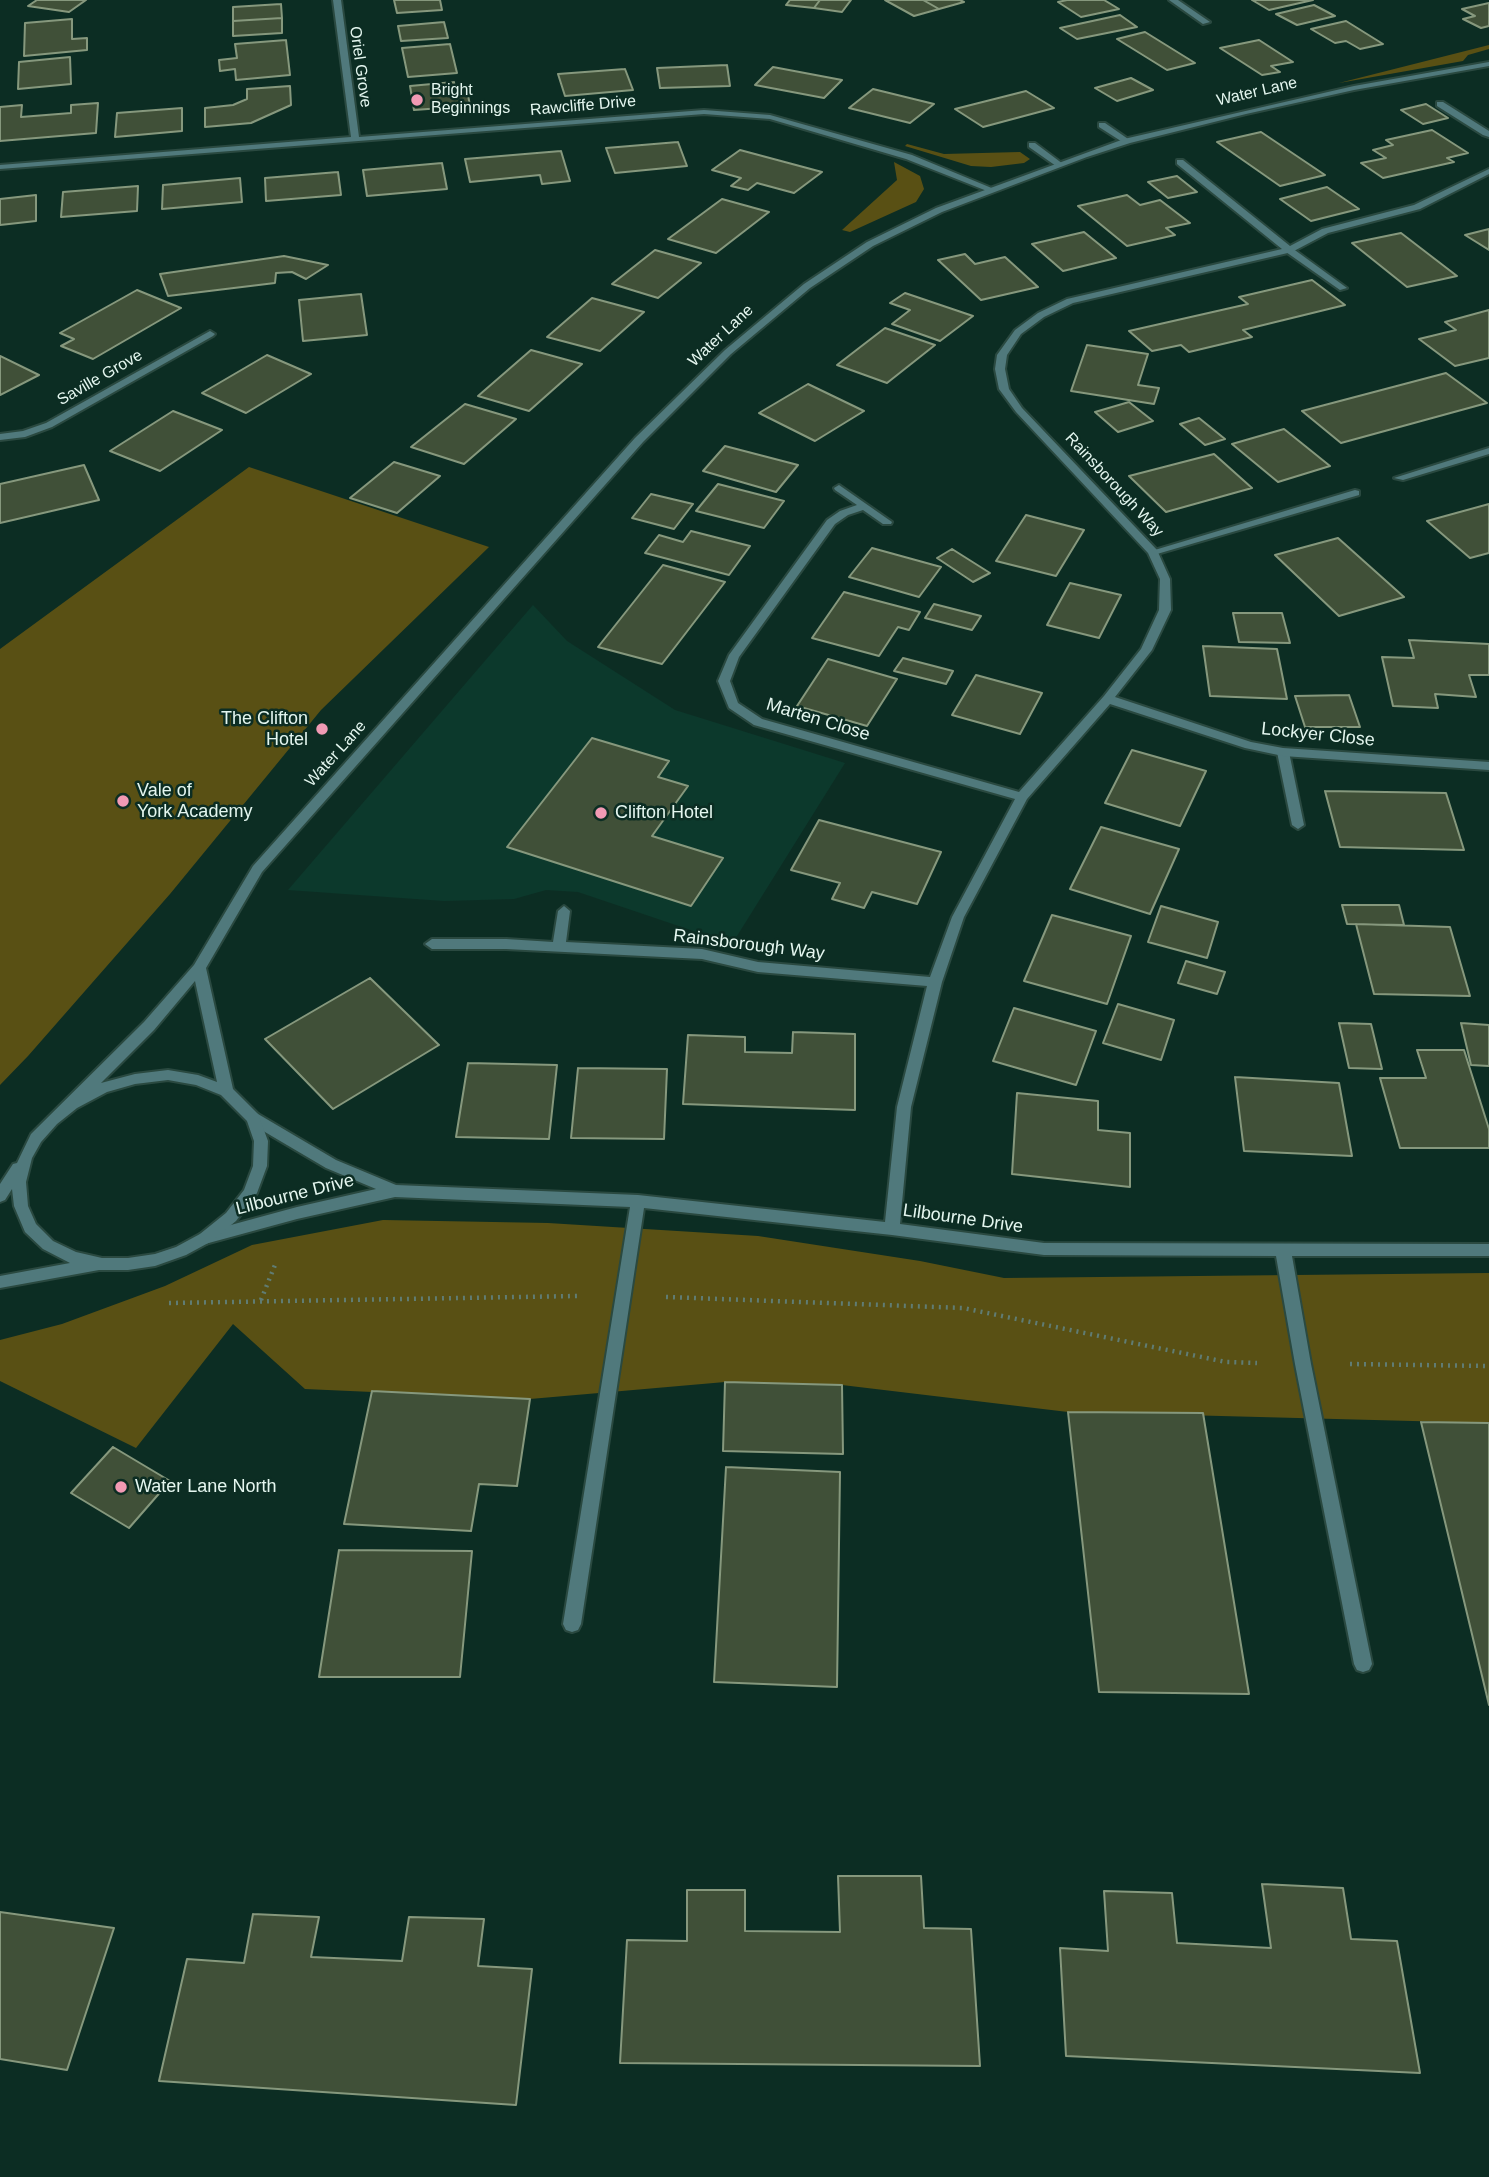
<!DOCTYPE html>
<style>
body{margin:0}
canvas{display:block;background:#0c2d23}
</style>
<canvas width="1489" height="2177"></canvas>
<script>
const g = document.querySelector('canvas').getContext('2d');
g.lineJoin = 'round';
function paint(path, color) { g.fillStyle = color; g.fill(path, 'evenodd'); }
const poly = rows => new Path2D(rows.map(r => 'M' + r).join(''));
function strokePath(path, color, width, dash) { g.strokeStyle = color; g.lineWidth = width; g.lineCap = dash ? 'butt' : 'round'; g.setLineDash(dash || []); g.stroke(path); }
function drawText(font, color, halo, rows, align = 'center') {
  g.font = font + ' Arial,sans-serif'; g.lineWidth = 5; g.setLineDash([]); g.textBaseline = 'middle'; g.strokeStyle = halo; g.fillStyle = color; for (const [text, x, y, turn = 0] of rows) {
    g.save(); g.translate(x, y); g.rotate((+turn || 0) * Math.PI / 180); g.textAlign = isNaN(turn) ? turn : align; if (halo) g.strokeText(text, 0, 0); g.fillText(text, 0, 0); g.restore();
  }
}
const built = poly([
 [533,605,567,641,675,710,845,763,732,944,578,892,546,890,514,899,444,901,288,890]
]);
const green = poly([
 [1489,45,1489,49,1468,55,1463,61,1339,83],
 [907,144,944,154,1020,152,1030,159,1024,163,991,167,971,166,905,146],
 [894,162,920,176,924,189,916,202,850,232,842,230,897,180],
 [249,467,489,547,321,710,170,894,28,1056,0,1085,0,649],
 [383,1220,548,1223,758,1236,920,1261,1004,1278,1489,1273,1489,1423,1068,1412,842,1385,725,1382,530,1399,305,1389,233,1324,136,1448,0,1381,0,1340,62,1324,165,1286,252,1245]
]);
const building = poly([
 [37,0,86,0,69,12,28,6,37,0],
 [394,0,440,0,442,10,397,13,394,0],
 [790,0,820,0,814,8,786,5,790,0],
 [820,0,851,0,842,12,814,8,820,0],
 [885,0,923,0,939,9,914,16,885,0],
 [923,0,960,0,964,2,939,9,923,0],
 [1067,0,1104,0,1119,9,1081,17,1058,2,1067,0],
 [1252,0,1313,0,1269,10,1252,0],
 [1489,3,1489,26,1481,28,1463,19,1475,16,1462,9,1489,3],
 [281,4,282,18,233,21,233,7,281,4],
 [1314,5,1335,16,1297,25,1276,14,1314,5],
 [1120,15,1137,27,1077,39,1060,28,1120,15],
 [282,18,282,33,233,36,233,21,282,18],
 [72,19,72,39,87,38,87,50,24,56,25,23,72,19],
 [1346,21,1383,44,1360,49,1346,41,1335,43,1311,29,1346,21],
 [444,22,448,38,401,41,398,26,444,22],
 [1145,32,1195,63,1167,70,1117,39,1145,32],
 [286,40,290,75,236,80,235,69,220,71,219,60,237,58,235,44,286,40],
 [1259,40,1293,62,1271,66,1280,72,1262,75,1220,48,1259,40],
 [450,44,457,73,408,77,402,48,450,44],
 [70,57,71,84,18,89,19,62,70,57],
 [727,65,730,86,660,88,657,68,727,65],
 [773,67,842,80,824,98,755,85,773,67],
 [625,69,633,90,565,96,558,74,625,69],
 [1131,78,1153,90,1117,101,1095,88,1131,78],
 [454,82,455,90,467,89,470,106,414,110,410,86,454,82],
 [290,86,291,105,251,123,205,127,205,108,233,105,247,99,247,89,290,86],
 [873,89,934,104,910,123,849,108,873,89],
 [1026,91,1054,108,983,127,955,109,1026,91],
 [98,103,96,133,0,141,0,107,22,105,21,117,71,113,71,105,98,103],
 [1426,104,1448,118,1423,124,1401,110,1426,104],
 [182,108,182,131,115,137,117,113,182,108],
 [1432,130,1468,153,1447,158,1454,162,1383,178,1361,163,1386,158,1373,150,1393,145,1386,140,1432,130],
 [1261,132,1325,175,1280,186,1217,142,1261,132],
 [678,142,687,166,615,173,606,148,678,142],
 [740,150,822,172,794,193,757,183,748,190,731,186,741,178,712,170,740,150],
 [561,151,570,181,542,184,540,175,470,182,465,159,561,151],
 [442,163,447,189,367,196,363,170,442,163],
 [338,172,341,195,266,201,265,178,338,172],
 [1177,176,1197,192,1168,198,1148,182,1177,176],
 [240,178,242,202,162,209,163,185,240,178],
 [138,186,137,211,61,217,63,192,138,186],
 [1327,187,1359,209,1311,221,1280,199,1327,187],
 [36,195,36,221,0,225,0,199,36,195],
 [1127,195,1140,205,1160,200,1190,223,1166,228,1175,235,1127,246,1078,206,1127,195],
 [722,199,769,212,716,253,668,239,722,199],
 [1489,229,1489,250,1465,235,1489,229],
 [1084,232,1116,258,1063,271,1032,244,1084,232],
 [1401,233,1457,276,1407,287,1352,243,1401,233],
 [655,250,701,263,658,298,612,284,655,250],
 [965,254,975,264,1005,257,1038,287,981,300,938,260,965,254],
 [284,256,328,265,306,279,292,272,276,273,275,283,168,296,160,274,284,256],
 [1312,280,1345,305,1243,330,1252,337,1189,352,1181,345,1152,351,1129,331,1248,304,1239,297,1312,280],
 [137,290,181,308,93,359,61,346,74,339,60,333,137,290],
 [905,293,973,316,940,341,892,324,910,310,890,303,905,293],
 [361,294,367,335,303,341,299,300,361,294],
 [592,298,644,312,600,351,547,337,592,298],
 [1489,310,1489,358,1455,366,1419,339,1456,330,1445,322,1489,310],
 [885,328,935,345,887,383,837,365,885,328],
 [1087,345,1148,354,1138,385,1159,388,1154,404,1071,391,1087,345],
 [531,350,582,364,529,411,478,396,531,350],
 [267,355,311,374,246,413,202,393,267,355],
 [0,356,39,375,0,395,0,356],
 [1446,373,1487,403,1341,443,1302,411,1446,373],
 [808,384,864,411,815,441,759,413,808,384],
 [1129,402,1153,421,1118,432,1095,412,1129,402],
 [465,404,516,419,464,464,411,447,465,404],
 [173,411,222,430,160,471,110,451,173,411],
 [1199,418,1225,439,1205,445,1180,424,1199,418],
 [1284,429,1330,466,1278,482,1232,444,1284,429],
 [725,446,798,465,776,492,703,471,725,446],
 [1214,454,1252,488,1166,512,1129,476,1214,454],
 [394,462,440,476,397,513,350,498,394,462],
 [84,465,99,500,0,523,0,484,84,465],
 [718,484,784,501,764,528,696,511,718,484],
 [651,494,693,504,674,529,632,518,651,494],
 [1489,504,1489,553,1470,558,1427,521,1489,504],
 [1026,515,1084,530,1056,576,996,561,1026,515],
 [691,531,750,546,729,575,645,553,659,535,683,542,691,531],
 [1338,538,1404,597,1339,616,1275,555,1338,538],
 [872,548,941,567,919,597,849,577,872,548],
 [952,549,990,573,973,582,937,558,952,549],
 [663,565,725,582,662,664,598,647,663,565],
 [1070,583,1121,595,1099,638,1047,625,1070,583],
 [844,592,920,612,909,630,898,627,879,656,812,638,844,592],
 [934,604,981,616,972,630,925,618,934,604],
 [1233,613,1282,613,1290,643,1239,642,1233,613],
 [1409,640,1489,644,1489,675,1469,675,1476,697,1435,694,1438,708,1393,706,1382,657,1414,658,1409,640],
 [1203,646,1277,649,1287,699,1210,696,1203,646],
 [903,658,953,671,946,684,894,671,903,658],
 [828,659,897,679,867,726,797,706,828,659],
 [976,675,1042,693,1020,734,952,715,976,675],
 [1349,695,1360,727,1305,727,1295,696,1349,695],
 [592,738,669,761,658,777,688,786,652,836,723,858,691,906,507,847,592,738],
 [1132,750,1206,771,1180,826,1105,803,1132,750],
 [1325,791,1446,793,1464,850,1340,847,1325,791],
 [819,820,941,852,917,904,872,892,864,908,832,899,840,883,791,870,819,820],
 [1101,827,1179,849,1150,914,1070,889,1101,827],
 [1342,905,1399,905,1404,925,1347,924,1342,905],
 [1161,906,1218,922,1207,958,1148,942,1161,906],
 [1052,915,1131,936,1107,1004,1024,981,1052,915],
 [1356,924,1450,927,1470,996,1374,994,1356,924],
 [1186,961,1225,972,1217,994,1178,983,1186,961],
 [370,978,439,1045,333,1109,265,1039,370,978],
 [1118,1004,1174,1020,1161,1060,1103,1043,1118,1004],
 [1014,1008,1096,1031,1076,1085,993,1061,1014,1008],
 [1339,1023,1371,1024,1382,1069,1349,1068,1339,1023],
 [1461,1023,1489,1025,1489,1066,1471,1065,1461,1023],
 [793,1032,855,1034,855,1110,683,1104,688,1035,745,1037,745,1052,792,1053,793,1032],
 [1417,1050,1464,1050,1489,1129,1489,1148,1400,1148,1380,1078,1426,1078,1417,1050],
 [468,1063,557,1065,549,1139,456,1137,468,1063],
 [578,1068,667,1069,664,1139,571,1138,578,1068],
 [1235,1077,1339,1083,1352,1156,1244,1151,1235,1077],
 [1017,1093,1098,1101,1098,1130,1130,1133,1130,1187,1012,1174,1017,1093],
 [725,1382,842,1385,843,1454,723,1451,725,1382],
 [372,1391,530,1399,517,1486,479,1484,471,1531,344,1524,372,1391],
 [1068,1412,1203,1413,1249,1694,1099,1692,1068,1412],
 [1421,1422,1489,1423,1489,1705,1421,1422],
 [113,1447,170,1481,129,1528,71,1493,113,1447],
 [726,1467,840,1472,837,1687,714,1682,726,1467],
 [339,1550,472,1551,460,1677,319,1677,339,1550],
 [838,1876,921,1876,924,1928,971,1929,980,2066,620,2063,627,1940,687,1941,687,1890,745,1890,745,1931,840,1932,838,1876],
 [1262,1884,1343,1888,1351,1939,1397,1941,1420,2073,1066,2056,1060,1948,1108,1951,1104,1891,1172,1893,1177,1943,1271,1948,1262,1884],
 [0,1912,114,1928,67,2070,0,2059,0,1912],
 [253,1914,319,1917,311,1957,402,1961,409,1917,484,1919,478,1966,532,1969,516,2105,159,2081,187,1959,244,1963,253,1914]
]);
const path = poly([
 [666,1297,963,1308,1226,1362,1257,1363],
 [261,1300,275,1265],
 [169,1303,577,1296],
 [1350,1364,1489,1366]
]);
const service = poly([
 [1437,102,1443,102,1489,131,1489,134,1483,135,1437,106,1437,102],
 [1099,123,1105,123,1131,141,1124,143,1099,127,1099,123],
 [1029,143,1035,143,1063,164,1056,166,1029,147,1029,143],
 [1286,248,1292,248,1347,288,1340,290,1286,252,1286,248],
 [1489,448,1489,454,1403,480,1394,478,1489,448],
 [1355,490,1359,491,1359,495,1157,554,1153,555,1148,552,1355,490],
 [1283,748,1289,752,1304,825,1298,829,1292,825,1277,752,1283,748],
 [432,939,506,939,513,944,506,949,432,949,425,944,432,939]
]);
const minor = poly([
 [333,0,341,0,359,137,704,110,770,115,912,155,994,189,987,191,906,159,770,119,704,114,0,169,0,165,351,137,333,0],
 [1169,0,1178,0,1210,22,1203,24,1169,0],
 [1483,131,1489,131,1489,137,1483,135,1483,131],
 [1177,160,1183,160,1290,246,1322,229,1414,205,1489,169,1489,174,1420,209,1328,233,1292,252,1073,303,1044,317,1021,334,1007,355,1005,369,1009,389,1022,408,1157,550,1170,579,1171,610,1152,650,1115,697,1251,742,1283,748,1489,762,1489,770,1283,756,1245,748,1110,704,1027,799,964,917,942,982,911,1107,900,1224,1044,1243,1489,1244,1489,1256,1292,1256,1311,1364,1372,1664,1369,1670,1363,1672,1357,1670,1354,1664,1295,1364,1276,1256,1044,1255,892,1235,644,1208,581,1624,578,1630,572,1632,566,1630,563,1624,630,1207,395,1197,297,1219,205,1244,200,1242,198,1238,200,1234,205,1232,297,1207,376,1189,326,1168,248,1122,246,1118,248,1114,253,1112,258,1114,336,1160,396,1185,638,1195,885,1222,897,1107,927,986,758,972,702,959,506,949,499,944,506,939,553,942,558,911,564,906,570,911,566,942,702,949,758,962,930,977,952,917,1015,799,754,725,729,708,718,681,729,655,827,520,840,511,857,505,835,490,834,488,839,485,892,522,891,524,883,524,863,510,848,515,835,524,739,657,730,681,738,703,762,719,1019,792,1104,696,1141,649,1159,610,1160,579,1148,553,1016,412,999,389,995,369,997,355,1015,330,1038,313,1067,299,1282,249,1177,164,1177,160],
 [210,331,215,334,213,336,52,427,25,437,0,440,0,434,23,431,46,423,210,331]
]);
const tertiary = poly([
 [1489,62,1489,66,1354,90,1246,114,1130,143,1087,157,942,212,873,246,810,288,731,354,643,442,262,872,206,968,233,1089,258,1114,268,1141,267,1166,257,1193,236,1221,210,1242,186,1255,155,1266,128,1270,99,1270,0,1288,0,1276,70,1263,43,1249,25,1232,14,1206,12,1189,5,1200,0,1202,0,1184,13,1164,17,1163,31,1134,144,1022,194,965,253,866,635,438,725,350,804,284,867,242,936,208,1124,139,1354,86,1489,62],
 [195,981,217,1082,198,1075,168,1070,135,1074,101,1083,154,1030,195,981],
 [168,1080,196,1085,221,1095,247,1121,254,1141,253,1166,244,1190,226,1213,200,1234,176,1247,155,1254,128,1258,102,1258,76,1252,53,1241,36,1224,28,1206,26,1182,32,1158,41,1142,57,1124,77,1108,107,1092,135,1084,168,1080]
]);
const markers = [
 [417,100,7,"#f19ab4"],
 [322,729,7,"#f19ab4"],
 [123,801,7,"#f19ab4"],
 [601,813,7,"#f19ab4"],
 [121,1487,7,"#f19ab4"]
];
const farStreetnames = [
 ["Oriel Grove",360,67,82],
 ["Water Lane",1257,92,-13],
 ["Rawcliffe Drive",583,106,-5],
 ["Water Lane",721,336,-43],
 ["Saville Grove",100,378,-30],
 ["Rainsborough Way",1114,485,47],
 ["Water Lane",336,754,-48]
];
const farPoinames = [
 ["Bright",431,91],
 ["Beginnings",431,109]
];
const poiNames = [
 ["The Clifton",308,719,"right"],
 ["Hotel",308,740,"right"],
 ["Vale of",137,791],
 ["York Academy",137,812],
 ["Clifton Hotel",615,813],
 ["Water Lane North",135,1487]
];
const streetNames = [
 ["Marten Close",818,720,17],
 ["Lockyer Close",1318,735,6],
 ["Rainsborough Way",749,945,7],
 ["Lilbourne Drive",295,1195,-14],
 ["Lilbourne Drive",963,1219,8]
];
paint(built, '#0c392c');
paint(green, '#595014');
paint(building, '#405038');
strokePath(building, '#86987d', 2);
strokePath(service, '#2a4940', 4);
strokePath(minor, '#2a4940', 4);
strokePath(tertiary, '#2a4940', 4);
strokePath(path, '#607c73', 4.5, [2, 5]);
paint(service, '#50797c');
paint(minor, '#50797c');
paint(tertiary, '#50797c');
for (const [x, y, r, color] of markers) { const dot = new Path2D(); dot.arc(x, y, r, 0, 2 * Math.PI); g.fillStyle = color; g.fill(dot); strokePath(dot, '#0c2d23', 2.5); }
drawText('16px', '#e4f6ef', '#0c2d23', farStreetnames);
drawText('16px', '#e4f6ef', '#0c2d23', farPoinames, 'left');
drawText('18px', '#e4f6ef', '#0c2d23', poiNames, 'left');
drawText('18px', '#e4f6ef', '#0c2d23', streetNames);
</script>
